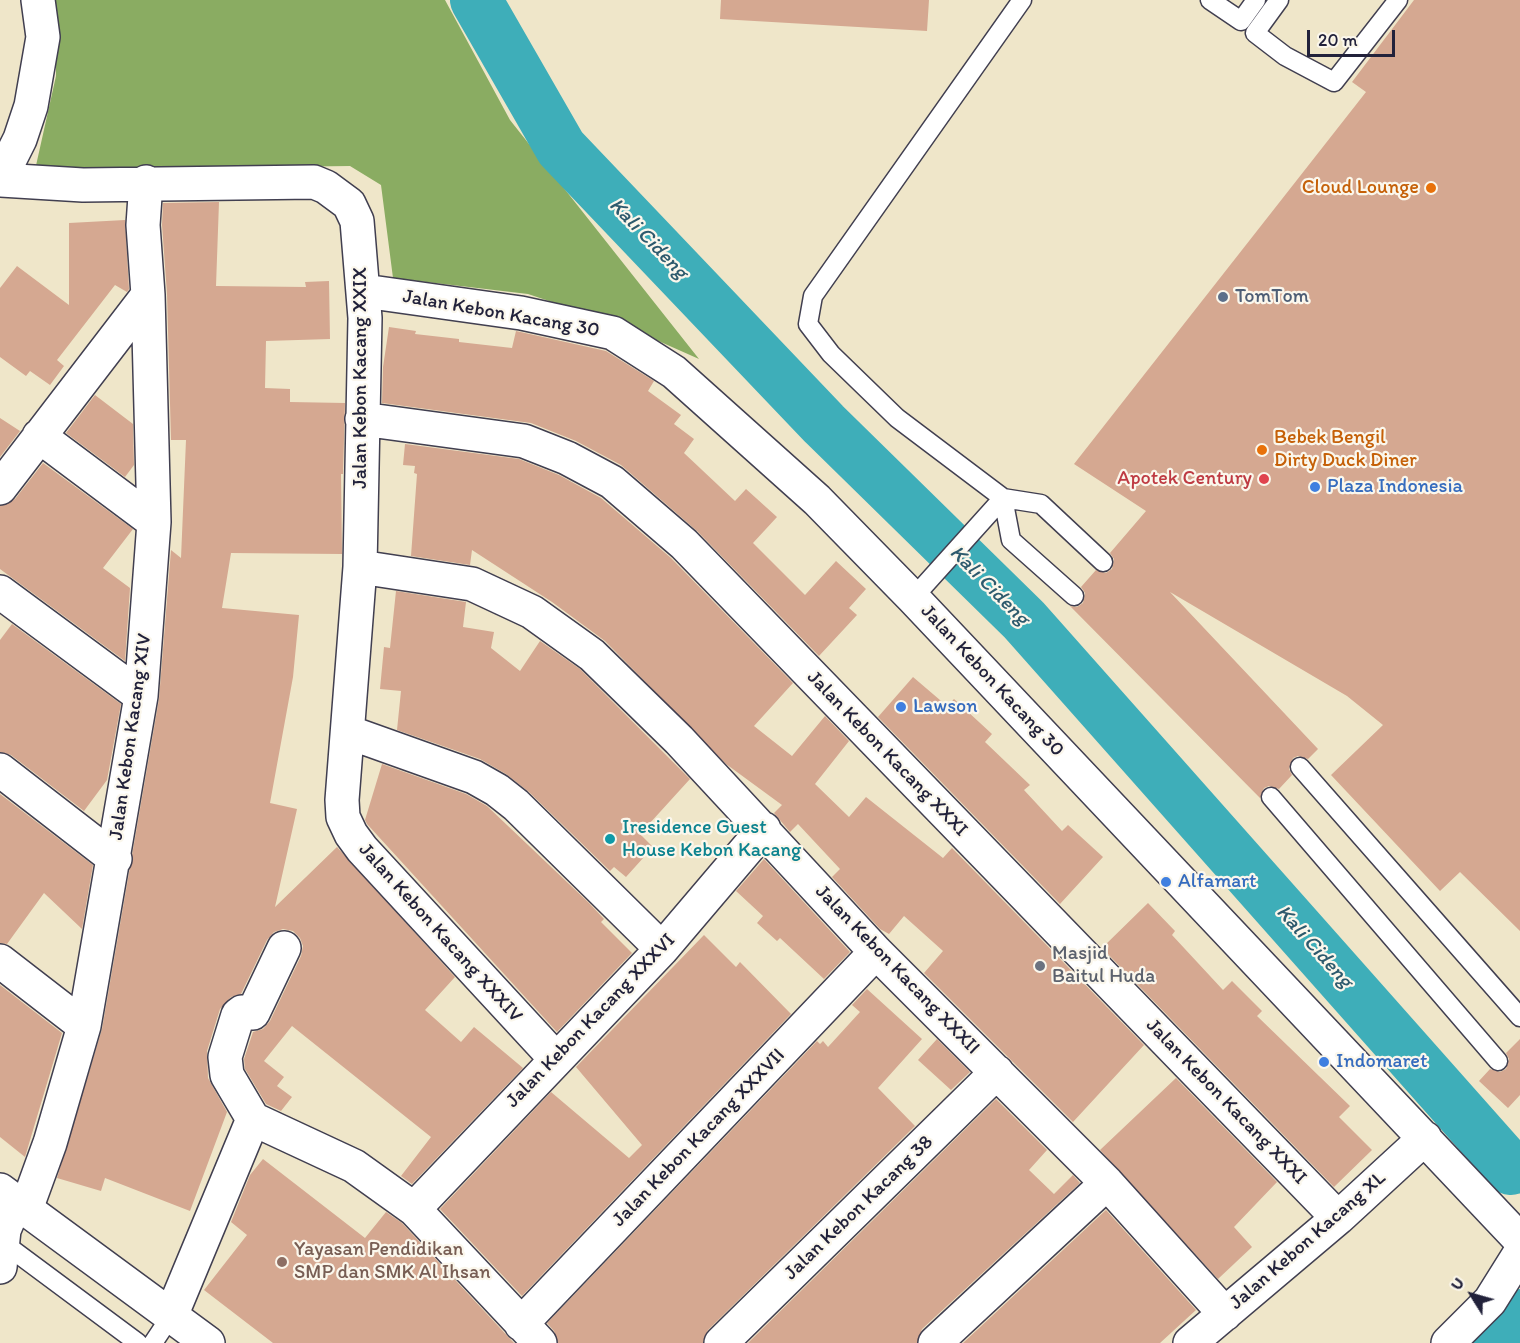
<!DOCTYPE html>
<style>
body{margin:0}
#map{position:relative;width:1520px;height:1343px;overflow:hidden;background:#efe6c9;font-family:Itim,sans-serif}
canvas{display:block}
.north{position:absolute;left:1442px;top:1265px;width:60px;height:60px;-webkit-text-stroke:4px #fbf7ec;paint-order:stroke;rotate:307deg;font-size:16px;font-weight:700;line-height:24px;text-align:center;color:#22223b}
.north::after{content:'';display:block;margin:auto;width:21px;height:27px;background:#22223b;clip-path:polygon(50% 0,100% 100%,50% 72%,0 100%)}
.scale{position:absolute;left:1307px;top:30px;width:88px;height:27px;box-sizing:border-box;border:3px solid #22223b;border-top:0;padding-left:8px;font-size:18px;line-height:21px;white-space:nowrap;color:#22223b;-webkit-text-stroke:4px #fbf7ec;paint-order:stroke}
</style>
<div id="map">
<canvas width="1520" height="1343"></canvas>
<div class="north">U</div>
<div class="scale">20 m</div>
</div>
<script>
const g = document.querySelector('canvas').getContext('2d');
g.lineJoin = 'round';
function paint(path, color) { g.fillStyle = color; g.fill(path, 'evenodd'); }
const poly = rows => new Path2D(rows.map(r => 'M' + r).join(''));
function strokePath(path, color, width, dash) { g.strokeStyle = color; g.lineWidth = width; g.lineCap = dash ? 'butt' : 'round'; g.setLineDash(dash || []); g.stroke(path); }
function drawText(font, color, halo, rows, align = 'center') {
  g.font = font + ' Itim,sans-serif'; g.lineWidth = 4.5; g.setLineDash([]); g.textBaseline = 'middle'; g.strokeStyle = halo; g.fillStyle = color; for (const [text, x, y, turn = 0] of rows) {
    g.save(); g.translate(x, y); g.rotate((+turn || 0) * Math.PI / 180); g.textAlign = isNaN(turn) ? turn : align; if (halo) g.strokeText(text, 0, 0); g.fillText(text, 0, 0); g.restore();
  }
}
const forest = poly([
 [56,0,445,0,510,120,699,359,627,327,528,294,393,278,381,185,350,166,35,170,56,76]
]);
const river = poly([
 [476,0,561,148,824,424,1024,620,1511,1169],
 [1492,1343,1520,1315]
]);
const building = poly([
 [721,0,929,0,927,31,720,19],
 [1414,0,1520,0,1520,931,1460,872,1440,891,1331,775,1383,725,1347,696,1170,592,1318,749,1308,759,1298,756,1293,758,1289,769,1292,775,1279,789,1269,786,1264,788,1260,798,1070,606,1077,607,1083,603,1085,593,1081,587,1096,570,1106,573,1112,569,1114,559,1110,553,1146,511,1074,464,1366,92,1352,82],
 [219,202,216,286,306,287,305,282,329,281,330,339,266,341,265,388,290,389,290,402,345,403,343,474,341,474,342,554,231,553,222,608,299,615,293,677,270,803,297,809,275,907,337,847,455,977,425,1010,461,1042,474,1027,523,1068,412,1184,401,1176,431,1137,292,1026,264,1061,284,1077,277,1086,292,1097,281,1111,266,1104,245,1069,244,1059,253,1032,263,1029,270,1021,301,956,303,946,300,938,293,931,283,929,274,932,267,940,241,994,231,997,220,1009,207,1051,208,1078,227,1112,190,1211,105,1178,101,1191,57,1178,102,1029,159,699,171,550,181,558,186,440,171,440,167,294,162,225,163,203],
 [125,220,129,289,127,292,115,285,57,360,64,366,50,385,30,371,26,376,0,357,0,288,17,266,69,305,69,223],
 [389,327,416,331,415,334,459,339,459,342,512,348,516,331,606,351,654,381,648,391,681,415,674,424,694,439,684,453,735,501,746,489,777,517,753,543,805,595,836,561,866,589,849,608,857,615,819,656,697,531,621,465,576,441,531,423,382,403,383,367],
 [95,395,133,424,134,465,125,477,66,433],
 [0,418,20,431,0,457],
 [405,444,519,459,559,475,601,498,671,558,793,683,754,726,792,756,825,716,849,741,815,784,849,817,866,797,943,858,952,848,1144,1045,1073,1122,924,973,943,951,904,916,889,934,880,929,832,877,840,869,798,824,790,832,774,813,782,805,726,764,605,641,552,602,472,550,470,565,411,556,417,474,414,473,415,466,403,465],
 [43,463,133,529,103,568,130,588,125,661,0,569,0,506,15,499],
 [396,591,466,602,463,627,494,632,491,648,520,671,540,641,580,669,690,779,640,834,653,847,626,877,614,867,610,871,529,792,506,774,480,759,397,730,401,691,380,689,384,647,390,648],
 [12,624,121,704,107,780,84,811,11,755,0,752,0,640],
 [913,677,947,706,954,699,992,734,985,742,1030,785,1024,790,1062,831,1068,825,1103,857,1060,904,878,717],
 [382,764,466,794,487,806,589,903,604,919,601,922,632,953,557,1032,367,824,365,820],
 [0,794,93,865,82,929,44,893,7,944,0,943],
 [764,859,850,952,824,979,780,938,777,941,757,923,763,916,736,891],
 [1148,903,1175,931,1172,935,1223,990,1232,981,1262,1011,1257,1016,1350,1106,1339,1117,1372,1150,1334,1187,1102,948],
 [704,935,736,967,740,962,791,1014,522,1296,440,1209,551,1092,629,1158,642,1145,576,1067],
 [0,985,62,1033,25,1157,0,1137],
 [867,989,922,1039,878,1088,915,1126,708,1330,703,1343,558,1343,554,1331,547,1323,817,1041,820,1044,823,1041,828,1047,860,1012,852,1005],
 [937,1039,970,1072,951,1090,918,1060],
 [1520,1039,1520,1095,1508,1108,1479,1081,1490,1069,1500,1072,1506,1069,1509,1059,1506,1053],
 [1176,1078,1277,1182,1234,1227,1252,1247,1218,1279,1100,1150],
 [996,1099,1047,1150,1029,1170,1054,1194,1073,1175,1080,1183,922,1329,917,1343,748,1343],
 [263,1159,365,1238,386,1212,402,1223,514,1343,273,1343,204,1290,247,1235,231,1222,250,1175],
 [1106,1210,1196,1310,1160,1343,963,1343]
]);
const service = poly([
 [1022,0,813,296,808,324,831,354,897,418,1003,498,1041,504,1103,562],
 [1210,0,1241,21,1256,0],
 [1279,0,1255,33,1285,56,1334,82,1398,0],
 [1003,498,1011,540,1074,596],
 [913,598,1003,498],
 [1300,767,1520,1017],
 [1271,797,1498,1061],
 [2,1242,138,1343],
 [153,1343,171,1316]
]);
const minor = poly([
 [0,180,83,185,314,182,326,187,349,204,357,221,365,318,360,567,342,800,343,817,351,834,362,849,555,1058],
 [364,291,521,313,613,333,674,372,817,500,913,598,1520,1240],
 [362,419,524,441,567,458,612,482,684,544,1338,1218],
 [39,436,154,522],
 [0,488,148,295],
 [360,567,472,584,532,612,592,655,679,740,876,952,1107,1183,1225,1314],
 [0,592,141,696],
 [348,732,474,777,497,790,516,805,662,949],
 [0,770,115,859],
 [0,961,84,1026],
 [253,1119,354,1166,414,1209,540,1343],
 [253,1119,227,1075,225,1057,238,1015,242,1012,253,1013,284,948],
 [26,1209,50,1143,84,1026,141,696,154,522,148,295,143,225,146,182],
 [414,1209,662,949,764,829],
 [0,1267,4,1230,16,1202],
 [171,1316,253,1119],
 [521,1324,876,952],
 [721,1343,997,1072],
 [935,1343,1107,1183],
 [1190,1343,1338,1218,1425,1138]
]);
const tertiary = poly([
 [0,179,20,139,31,106,43,37,38,0],
 [0,1190,208,1343],
 [1448,1343,1490,1301,1520,1253]
]);
const markers = [
 [1431,188,6,"#e8710a"],
 [1223,297,6,"#5c6f8a"],
 [1262,450,6,"#e8710a"],
 [1264,479,6,"#e0444e"],
 [1315,487,6,"#3f7fe0"],
 [901,707,6,"#3f7fe0"],
 [610,839,6,"#0f9aa8"],
 [1166,882,6,"#3f7fe0"],
 [1040,966,6,"#6b7280"],
 [1324,1062,6,"#3f7fe0"],
 [282,1262,6,"#8d6e63"]
];
const foodNames = [
 ["Cloud Lounge",1419,188],
 ["Bebek Bengil",1274,438,"left"],
 ["Dirty Duck Diner",1274,461,"left"]
];
const serviceNames = [
 ["TomTom",1235,297]
];
const streetNames = [
 ["Jalan Kebon Kacang 30",501,314,10],
 ["Jalan Kebon Kacang XXIX",361,378,-90],
 ["Jalan Kebon Kacang 30",992,681,47],
 ["Jalan Kebon Kacang XIV",131,737,-82],
 ["Jalan Kebon Kacang XXXI",887,754,46],
 ["Jalan Kebon Kacang XXXIV",440,933,48],
 ["Jalan Kebon Kacang XXXII",897,970,46],
 ["Jalan Kebon Kacang XXXVI",591,1021,-46],
 ["Jalan Kebon Kacang XXXI",1226,1102,46],
 ["Jalan Kebon Kacang XXXVII",699,1138,-46],
 ["Jalan Kebon Kacang 38",859,1208,-44],
 ["Jalan Kebon Kacang XL",1308,1241,-41]
];
const healthNames = [
 ["Apotek Century",1252,479]
];
const shopNames = [
 ["Plaza Indonesia",1327,487],
 ["Lawson",913,707],
 ["Alfamart",1178,882],
 ["Indomaret",1336,1062]
];
const cultureNames = [
 ["Iresidence Guest",622,828],
 ["House Kebon Kacang",622,851]
];
const worshipNames = [
 ["Masjid",1052,954],
 ["Baitul Huda",1052,977]
];
const educationNames = [
 ["Yayasan Pendidikan",294,1250],
 ["SMP dan SMK Al Ihsan",294,1273]
];
const waterNames = [
 ["Kali Cideng",648,239,46],
 ["Kali Cideng",989,586,45],
 ["Kali Cideng",1314,947,48]
];
paint(forest, '#8aac62');
strokePath(river, '#3eaeb9', 52);
paint(building, '#d5a891');
strokePath(service, '#413f50', 21);
strokePath(minor, '#413f50', 36);
strokePath(tertiary, '#413f50', 36);
strokePath(service, '#fff', 18);
strokePath(minor, '#fff', 33);
strokePath(tertiary, '#fff', 33);
for (const [x, y, r, color] of markers) { const dot = new Path2D(); dot.arc(x, y, r, 0, 2 * Math.PI); g.fillStyle = color; g.fill(dot); strokePath(dot, '#fbf7ec', 2); }
drawText('20px', '#c56008', '#fbf7ec', foodNames, 'right');
drawText('20px', '#4e5e75', '#fbf7ec', serviceNames, 'left');
drawText('20px', '#22223b', '#fbf7ec', streetNames);
drawText('20px', '#be3a42', '#fbf7ec', healthNames, 'right');
drawText('20px', '#366cbe', '#fbf7ec', shopNames, 'left');
drawText('20px', '#0d838f', '#fbf7ec', cultureNames, 'left');
drawText('20px', '#5b616d', '#fbf7ec', worshipNames, 'left');
drawText('20px', '#785e54', '#fbf7ec', educationNames, 'left');
drawText('italic 21px', '#2d5a6d', '#fbf7ec', waterNames);
</script>
